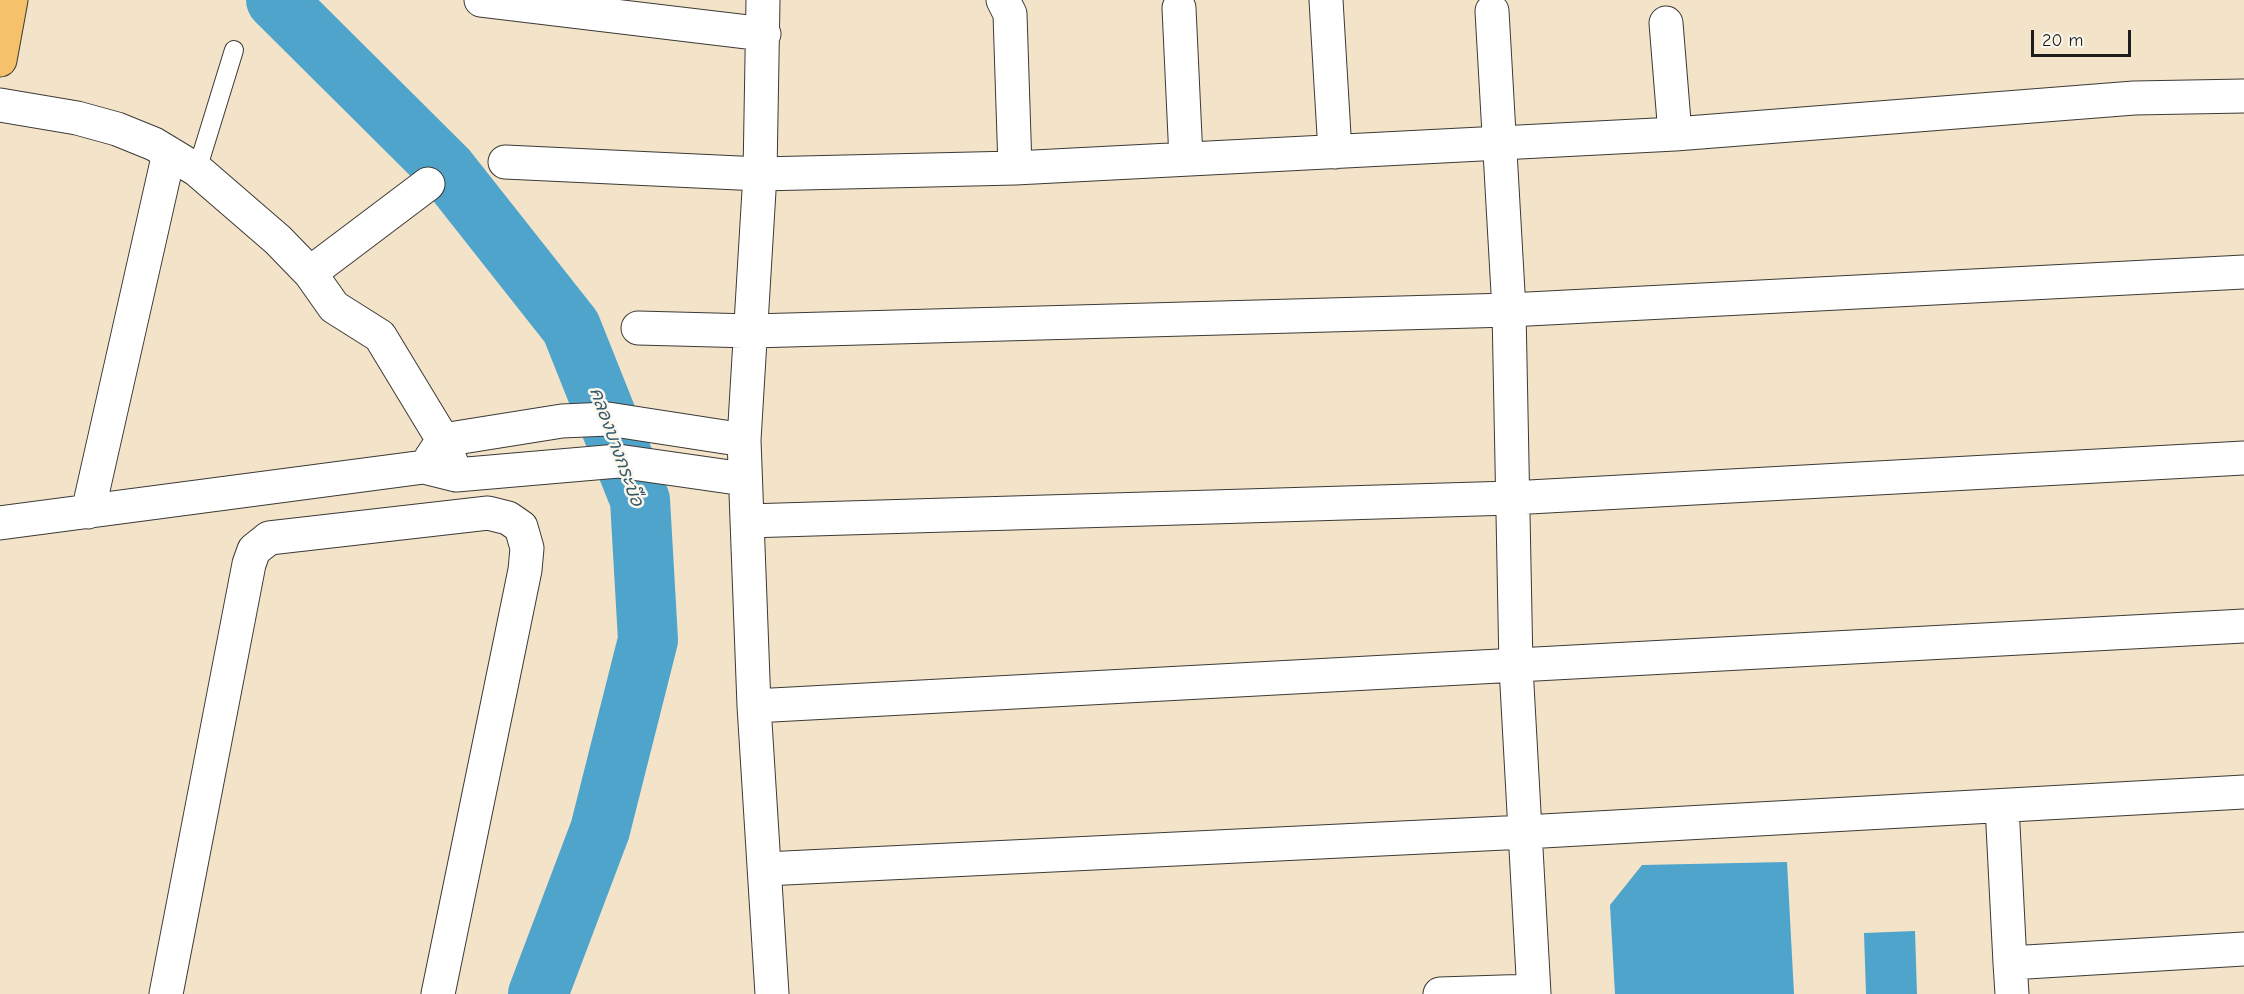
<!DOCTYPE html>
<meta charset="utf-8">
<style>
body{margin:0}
#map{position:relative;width:2244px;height:994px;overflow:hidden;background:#f3e3c8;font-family:"Comic Neue",sans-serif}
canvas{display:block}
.scale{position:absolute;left:2031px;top:30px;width:100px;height:27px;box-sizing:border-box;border:3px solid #1c1c1c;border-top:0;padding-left:8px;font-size:18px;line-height:21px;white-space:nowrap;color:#1c1c1c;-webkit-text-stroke:4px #fbf7ec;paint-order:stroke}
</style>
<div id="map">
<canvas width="2244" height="994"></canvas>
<div class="scale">20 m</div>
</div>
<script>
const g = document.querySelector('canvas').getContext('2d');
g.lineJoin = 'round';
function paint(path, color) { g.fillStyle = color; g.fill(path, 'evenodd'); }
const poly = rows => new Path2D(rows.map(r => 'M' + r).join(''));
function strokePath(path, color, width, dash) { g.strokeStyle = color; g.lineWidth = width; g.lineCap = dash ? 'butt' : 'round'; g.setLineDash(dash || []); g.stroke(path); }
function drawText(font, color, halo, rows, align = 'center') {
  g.font = font + ' "Comic Neue","Playpen Sans Thai",sans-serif'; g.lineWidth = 5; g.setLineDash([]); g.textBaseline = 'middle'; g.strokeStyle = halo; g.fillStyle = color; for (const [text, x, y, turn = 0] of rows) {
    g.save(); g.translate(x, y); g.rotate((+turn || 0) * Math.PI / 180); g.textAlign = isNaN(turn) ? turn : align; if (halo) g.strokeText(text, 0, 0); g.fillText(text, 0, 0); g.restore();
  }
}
const water = poly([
 [1787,862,1794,994,1615,994,1610,905,1642,865],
 [1915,931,1917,994,1866,994,1864,933]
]);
const river = poly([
 [276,0,447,170,571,327,640,500,648,640,600,830,538,994]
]);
const service = poly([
 [197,170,234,50]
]);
const minor = poly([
 [481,0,764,34],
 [763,0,760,174,744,440,754,706,772,994],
 [1003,0,1010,14,1015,168],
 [1326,0,1335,152],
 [1179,8,1186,159],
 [1492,11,1509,310,1516,667,1534,994],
 [1666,23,1675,134],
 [0,105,77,118,117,129,154,144,197,170,278,240,310,273,334,307,380,336,443,440,456,475],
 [505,162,760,174,1015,168,1675,134,2134,98,2244,96],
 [310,273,428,184],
 [638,328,752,331,1509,310,2244,272],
 [431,458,443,440,562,421,608,419,744,440],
 [88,512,169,153],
 [747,521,1511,498,2244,458],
 [0,523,424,467,456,475,618,461,744,479],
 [754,706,2244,626],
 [2002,806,2010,963,2244,949],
 [765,869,1525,832,2244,792],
 [2010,963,2012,994],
 [166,994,249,564,254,550,269,538,488,513,508,518,521,527,527,548,525,570,438,994],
 [1440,994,1533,991]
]);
const primary = poly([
 [0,60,11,0]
]);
const waterNames = [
 ["คลองบางกระบือ",616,447,70]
];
paint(water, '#4fa4cb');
strokePath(river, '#4fa4cb', 60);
strokePath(service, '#3c3a36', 20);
strokePath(minor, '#3c3a36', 35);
strokePath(primary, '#3c3a36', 35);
strokePath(service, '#fff', 18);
strokePath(minor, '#fff', 33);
strokePath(primary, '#f5c16b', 33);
drawText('italic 18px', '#33596b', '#fbf7ec', waterNames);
</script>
